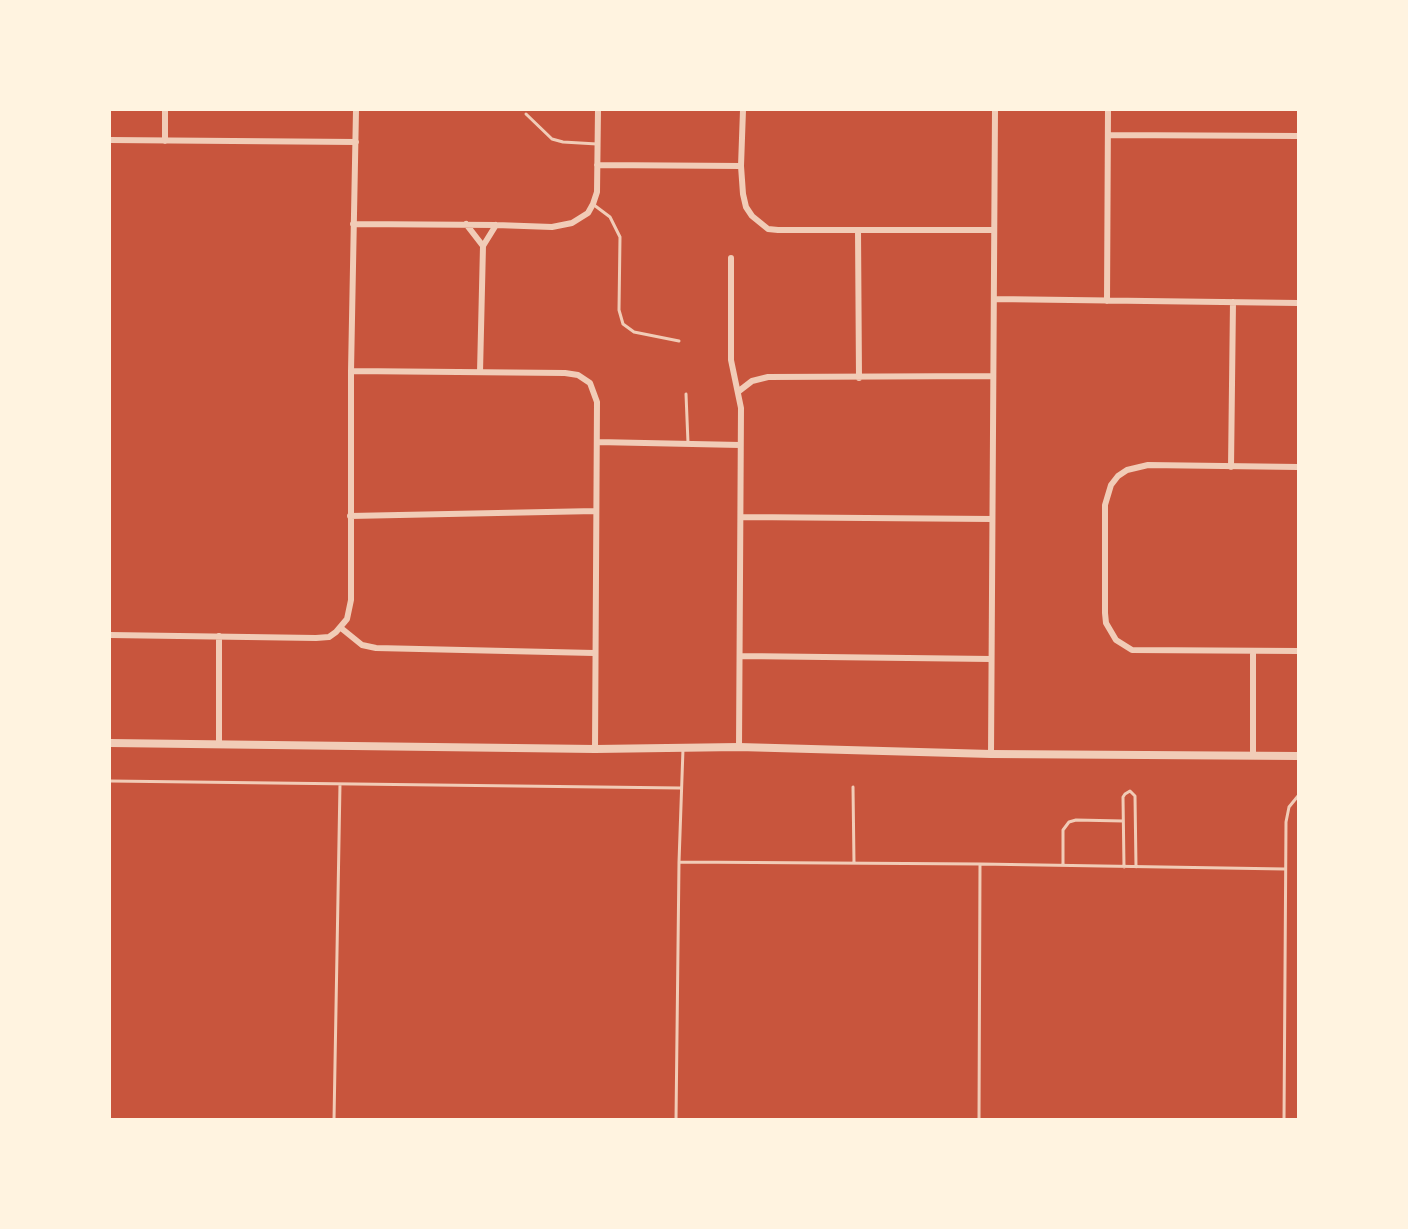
<!DOCTYPE html>
<style>
body{margin:0}
#map{position:relative;width:1408px;height:1229px;overflow:hidden;background:#c8553d;font-family:Karla,sans-serif}
canvas{display:block}
.frame{position:absolute;inset:0;border:111px solid #fff3e0;pointer-events:none}
</style>
<div id="map">
<canvas width="1408" height="1229"></canvas>
<div class="frame"></div>
</div>
<script>
const g = document.querySelector('canvas').getContext('2d');
g.lineJoin = 'round';
const poly = rows => new Path2D(rows.map(r => 'M' + r).join(''));
function strokePath(path, color, width, dash) { g.strokeStyle = color; g.lineWidth = width; g.lineCap = dash ? 'butt' : 'round'; g.setLineDash(dash || []); g.stroke(path); }
const service = poly([
 [526,114,552,139,563,142,597,144],
 [594,205,610,217,620,237,619,310,623,324,634,332,679,341],
 [686,394,688,443],
 [110,781,680,788],
 [853,787,854,863],
 [679,862,980,864,1285,869],
 [1063,865,1063,830,1069,822,1076,820,1123,821],
 [1124,867,1123,797,1125,794,1130,791,1135,796,1136,867],
 [334,1120,340,784],
 [676,1120,679,862,683,749],
 [979,1120,980,864],
 [1284,1120,1286,822,1289,807,1298,796]
]);
const minor = poly([
 [743,110,741,166,743,194,746,207,752,216,768,229,778,230,994,230],
 [1108,135,1298,136],
 [110,140,356,142],
 [165,141,165,110],
 [597,165,741,166],
 [353,224,496,225,552,227,572,223,588,213,593,204,597,192,598,110],
 [466,224,483,246],
 [858,230,859,378],
 [731,258,731,360,741,408,739,747],
 [994,299,1298,303],
 [1107,301,1108,110],
 [351,371,565,373,578,375,590,383,597,402,595,749],
 [480,372,483,246,496,225],
 [739,391,752,381,768,377,993,376],
 [597,442,740,445],
 [1231,467,1233,302],
 [1298,467,1148,465,1127,470,1118,476,1111,485,1105,505,1105,613,1106,623,1116,640,1132,650,1298,651],
 [350,516,596,511],
 [741,517,992,519],
 [341,628,362,645,376,648,594,653],
 [110,635,316,638,329,637,336,632,347,619,351,600,351,371,356,110],
 [741,656,991,659],
 [219,743,219,636],
 [991,754,995,110],
 [1253,756,1253,651]
]);
const tertiary = poly([
 [110,743,595,749,739,747,991,754,1298,756]
]);
strokePath(service, '#f1ccb7', 3);
strokePath(minor, '#f1ccb7', 6);
strokePath(tertiary, '#f1ccb7', 8);
</script>
